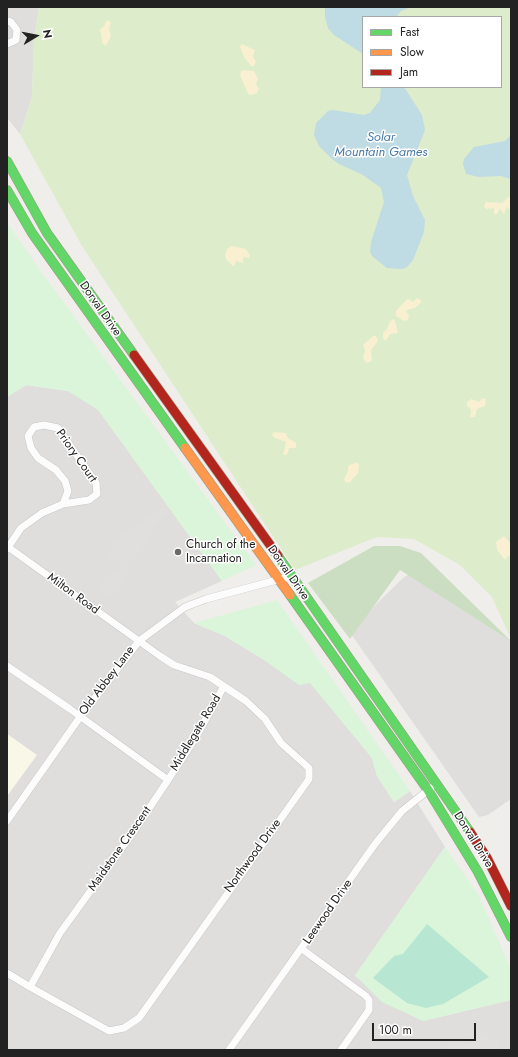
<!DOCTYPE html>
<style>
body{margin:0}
#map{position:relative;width:518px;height:1057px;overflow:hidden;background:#f0eeeb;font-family:Jost,sans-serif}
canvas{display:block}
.frame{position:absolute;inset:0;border:8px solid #222;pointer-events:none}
.legend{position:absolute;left:362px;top:16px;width:140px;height:72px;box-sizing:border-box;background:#fff;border:1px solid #a7a7a7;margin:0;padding:5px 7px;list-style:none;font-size:12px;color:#222}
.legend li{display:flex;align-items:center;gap:8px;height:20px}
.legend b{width:20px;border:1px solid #a7a7a7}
.north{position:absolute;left:16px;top:16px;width:40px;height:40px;-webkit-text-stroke:3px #fff;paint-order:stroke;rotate:80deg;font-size:11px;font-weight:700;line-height:16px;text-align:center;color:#222}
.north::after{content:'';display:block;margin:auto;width:14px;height:18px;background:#222;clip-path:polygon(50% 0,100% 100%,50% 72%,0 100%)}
.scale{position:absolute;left:372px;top:1023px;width:104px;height:18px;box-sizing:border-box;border:2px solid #222;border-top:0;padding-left:5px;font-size:12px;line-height:14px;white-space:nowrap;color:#222;-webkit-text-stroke:3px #fff;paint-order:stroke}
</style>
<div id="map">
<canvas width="518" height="1057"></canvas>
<div class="frame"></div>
<ul class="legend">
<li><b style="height:5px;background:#63d668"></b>Fast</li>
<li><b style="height:5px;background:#ff974d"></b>Slow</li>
<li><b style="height:5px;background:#b3261e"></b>Jam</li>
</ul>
<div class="north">N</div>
<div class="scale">100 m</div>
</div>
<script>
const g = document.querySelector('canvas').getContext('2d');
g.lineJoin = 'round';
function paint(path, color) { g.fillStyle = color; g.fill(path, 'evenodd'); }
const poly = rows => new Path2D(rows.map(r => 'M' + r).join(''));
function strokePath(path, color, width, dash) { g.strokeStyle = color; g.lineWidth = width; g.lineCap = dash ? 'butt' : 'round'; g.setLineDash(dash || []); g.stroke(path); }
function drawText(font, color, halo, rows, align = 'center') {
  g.font = font + ' Jost,sans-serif'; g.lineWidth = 3; g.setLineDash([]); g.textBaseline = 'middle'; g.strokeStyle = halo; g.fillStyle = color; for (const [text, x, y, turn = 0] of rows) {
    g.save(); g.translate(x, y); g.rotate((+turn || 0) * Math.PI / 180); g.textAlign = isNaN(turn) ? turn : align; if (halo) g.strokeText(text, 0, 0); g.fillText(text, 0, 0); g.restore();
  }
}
const residential = poly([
 [7,7,39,7,34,39,32,97,20,134,7,118],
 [26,385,68,391,99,410,222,581,175,602,194,623,225,636,261,658,311,683,372,758,377,776,394,802,410,791,445,847,355,976,423,1021,511,1000,511,1050,7,1050,7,796,36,755,7,734,7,397],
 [424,565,511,641,511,799,488,815,479,817,349,631,403,578]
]);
const education = poly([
 [7,734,37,755,7,796]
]);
const grass = poly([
 [39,7,511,7,511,639,492,597,460,565,414,539,377,537,295,570,82,246,20,134,32,97,34,39],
 [363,17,501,17,501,87,363,87]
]);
const forest = poly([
 [374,546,400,546,421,553,511,641,400,570,350,639,308,583]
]);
const sand = poly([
 [107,20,111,22,109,29,111,36,106,46,102,43,101,33,99,30,104,26],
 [242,44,255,50,253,56,256,62,254,66,251,66,244,57,240,47],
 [244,70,254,71,258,79,256,84,259,89,257,93,251,95,248,94,240,75,241,71],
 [508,197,511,197,511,211,507,207,504,214,500,209,497,214,494,214,494,208,486,209,484,206,486,202,502,203],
 [232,246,246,249,250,255,249,258,243,257,243,263,236,261,234,267,226,259,225,254,228,248],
 [417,298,421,300,421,303,415,308,406,310,409,316,408,320,404,321,396,316,396,311,405,301,408,299,413,302],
 [393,319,395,321,398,333,390,334,386,341,383,338,383,333,387,329,390,321],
 [373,336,376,336,378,341,371,350,372,361,366,363,363,358,365,350,363,345],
 [482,398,486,399,485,406,477,409,475,417,470,417,471,410,467,406,467,402,471,399,479,402],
 [274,432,286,433,288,438,296,443,296,448,289,448,287,455,283,455,286,442,273,437,272,434],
 [357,462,359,465,358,473,350,482,346,483,344,479,348,471,348,466],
 [504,536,511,544,511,557,508,556,505,560,497,550,496,542]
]);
const park = poly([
 [7,222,42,273,256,565,222,581,98,410,68,391,26,385,7,397],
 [277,600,410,791,394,802,377,776,372,758,310,683,299,685,261,658,225,636,194,623],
 [445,847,478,894,511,969,511,1000,423,1021,382,1002,355,975]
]);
const pitch = poly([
 [427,924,489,977,443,1004,426,1008,407,1003,373,978,394,956,403,954]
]);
const parking = poly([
 [163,506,168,513,152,528,154,535,129,564,129,574,113,597,96,588,111,571,115,575,120,567,118,559,114,562,107,554,113,550,109,544],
 [487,1033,491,1040,497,1039,500,1050,444,1050,443,1045,459,1042,460,1045,466,1044,466,1038]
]);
const water = poly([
 [325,7,411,7,401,11,396,17,363,17,363,54,334,35,328,28,325,17],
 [381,87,404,87,422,115,425,130,407,175,413,196,425,220,424,232,413,260,407,267,402,269,387,268,372,256,370,251,371,242,384,202,381,188,363,175,339,164,332,159,319,146,314,135,316,123,328,111,333,110,364,115,370,113,380,100],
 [511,135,511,179,501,176,479,177,466,174,463,164,464,159,474,147,505,141]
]);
const street = poly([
 [7,21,11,22,17,30,16,40,7,44],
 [8,547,160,656,174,665,210,677,246,701,265,719,281,743,309,768,309,779,139,1018,124,1028,109,1031,30,987],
 [7,549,21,528,42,513,63,504,89,500,97,494,96,483,58,428,44,425,34,427,28,436,31,448,38,458,56,470,65,481,68,491,63,504],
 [7,666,70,709,168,780,134,831,60,933,30,987,7,973],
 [168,780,196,737,224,686],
 [7,821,80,717,139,641,185,607,206,599,292,576],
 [302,949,366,996,369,1000,369,1010,341,1050],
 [229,1050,375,844,402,811,431,788]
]);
const fast = poly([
 [7,161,47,233,134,355],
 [7,190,32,233,185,448],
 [278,556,470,832],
 [290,595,428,790,478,872,511,937]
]);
const slow = poly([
 [185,448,290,595]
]);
const jam = poly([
 [134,355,278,556],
 [470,832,487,858,511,906]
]);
const markers = [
 [178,552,4,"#6a6968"]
];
const streetNames = [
 ["Dorval Drive",100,309,55],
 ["Priory Court",76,456,55],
 ["Dorval Drive",288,573,55],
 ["Milton Road",73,594,36],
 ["Old Abbey Lane",107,681,-53],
 ["Middlegate Road",196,733,-59],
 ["Dorval Drive",473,840,58],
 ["Maidstone Crescent",120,849,-55],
 ["Northwood Drive",253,856,-54],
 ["Leewood Drive",328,912,-55]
];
const poiNames = [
 ["Church of the",186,545],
 ["Incarnation",186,559]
];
const waterNames = [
 ["Solar",381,138],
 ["Mountain Games",381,153]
];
paint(residential, '#dfdedc');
paint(education, '#f8f7e8');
paint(grass, '#ddeccb');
paint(forest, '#cbdec1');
paint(sand, '#f8f0d0');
paint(park, '#daf5da');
paint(pitch, '#b7e6d2');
paint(parking, '#e0dfde');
paint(water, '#bfdbe3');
strokePath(street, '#c9c8c7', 8);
strokePath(fast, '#999a82', 10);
strokePath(slow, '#999a82', 10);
strokePath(jam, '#999a82', 10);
strokePath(street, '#fdfcfc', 7);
strokePath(fast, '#63d668', 9);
strokePath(slow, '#ff974d', 9);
strokePath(jam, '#b3261e', 9);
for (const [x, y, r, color] of markers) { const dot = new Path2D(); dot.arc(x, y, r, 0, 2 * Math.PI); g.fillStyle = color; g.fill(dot); strokePath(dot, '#fff', 1.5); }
drawText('12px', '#222', '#fff', streetNames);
drawText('12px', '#222', '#fff', poiNames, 'left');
drawText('italic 13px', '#4a7aab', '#fff', waterNames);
</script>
